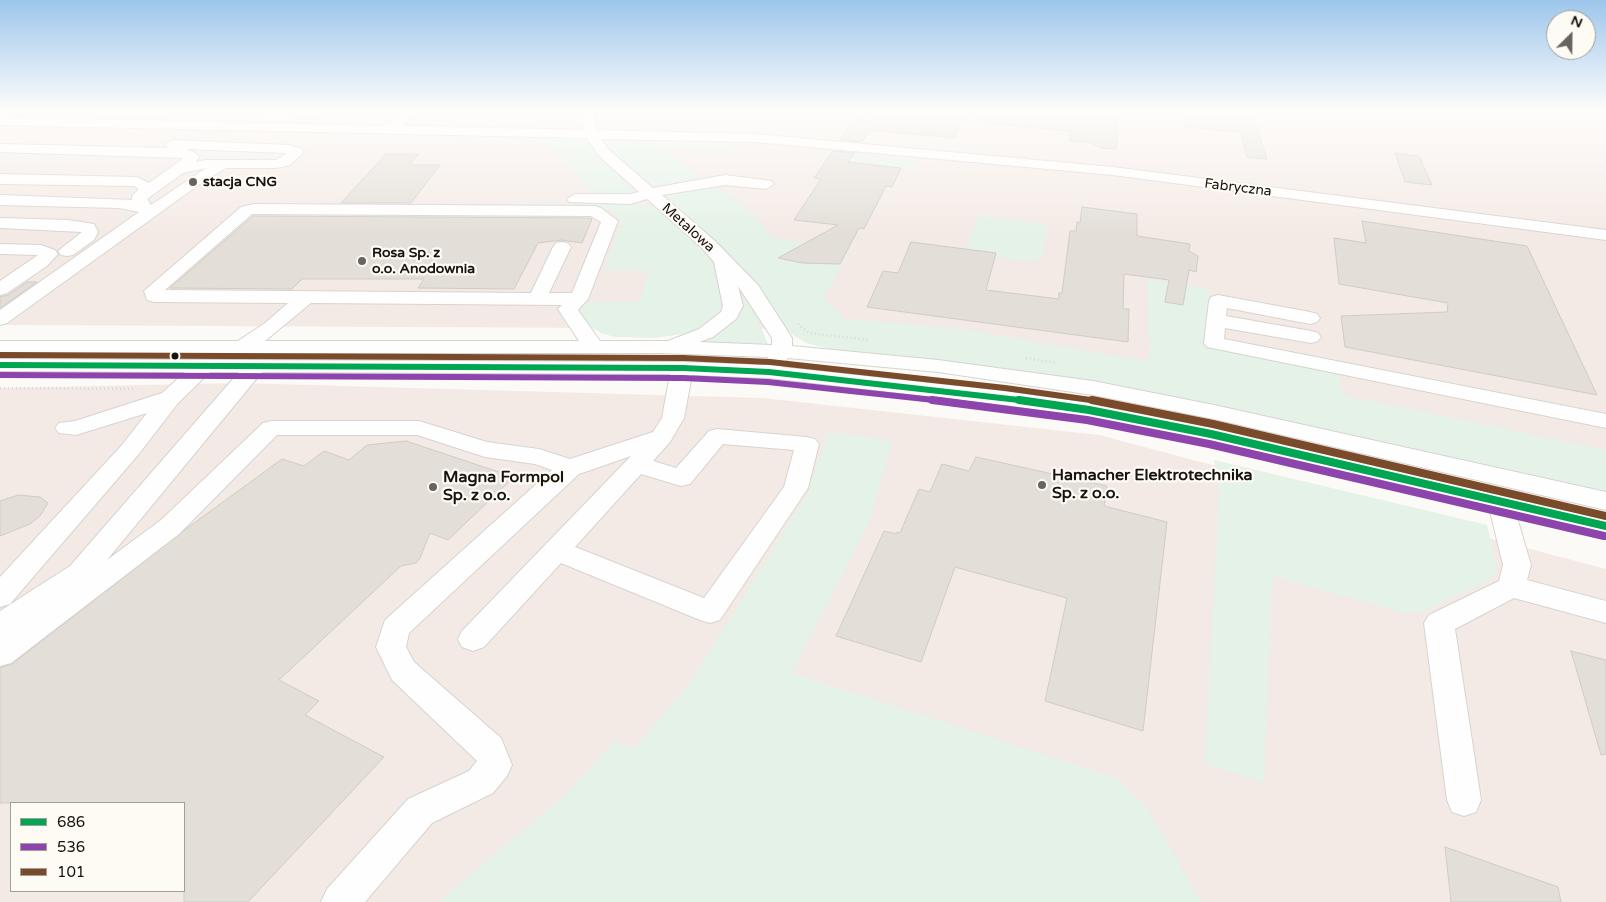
<!DOCTYPE html>
<style>
body{margin:0}
#map{position:relative;width:1606px;height:902px;overflow:hidden;background:#fcfaf6;font-family:"Varela Round",sans-serif}
canvas{display:block}
.legend{position:absolute;left:10px;top:802px;width:175px;height:90px;box-sizing:border-box;background:#fefbf4;border:1px solid #a29f98;margin:0;padding:6px 9px;list-style:none;font-size:15px;color:#17140f}
.legend li{display:flex;align-items:center;gap:10px;height:25px}
.legend b{width:25px;border:1px solid #a29f98}
.north{position:absolute;left:1546px;top:10px;width:50px;height:50px;box-sizing:border-box;background:#fefbf4;border:1px solid #a29f98;border-radius:50%;rotate:23deg;font-size:14px;font-weight:700;line-height:20px;text-align:center;color:#17140f}
.north::after{content:'';display:block;margin:auto;width:18px;height:22px;background:#676460;clip-path:polygon(50% 0,100% 100%,50% 72%,0 100%)}
</style>
<div id="map">
<canvas width="1606" height="902"></canvas>
<ul class="legend">
<li><b style="height:6px;background:#00a651"></b>686</li>
<li><b style="height:6px;background:#8e44ad"></b>536</li>
<li><b style="height:6px;background:#7a4b2a"></b>101</li>
</ul>
<div class="north">N</div>
</div>
<script>
const g = document.querySelector('canvas').getContext('2d');
g.lineJoin = 'round';
function paint(path, color) { g.fillStyle = color; g.fill(path, 'evenodd'); }
const poly = rows => new Path2D(rows.map(r => 'M' + r).join(''));
function strokePath(path, color, width, dash) { g.strokeStyle = color; g.lineWidth = width; g.lineCap = dash ? 'butt' : 'round'; g.setLineDash(dash || []); g.stroke(path); }
function drawText(font, color, halo, rows, align = 'center') {
  g.font = font + ' "Varela Round",sans-serif'; g.lineWidth = 4.5; g.setLineDash([]); g.textBaseline = 'middle'; g.strokeStyle = halo; g.fillStyle = color; for (const [text, x, y, turn = 0] of rows) {
    g.save(); g.translate(x, y); g.rotate((+turn || 0) * Math.PI / 180); g.textAlign = isNaN(turn) ? turn : align; if (halo) g.strokeText(text, 0, 0); g.fillText(text, 0, 0); g.restore();
  }
}
const industrial = poly([
 [0,110,1606,110,1606,481,804,329,0,325],
 [240,383,763,398,1099,435,1606,569,1606,902,0,902,0,388],
 [11,803,184,803,184,891,11,891]
]);
const green = poly([
 [270,110,325,110,319,114,299,116,266,125,248,121],
 [311,119,383,121,387,124,378,127,291,125,290,122],
 [511,135,580,138,592,146,611,170,634,190,627,196,594,195,547,141,508,140],
 [634,137,632,142,709,143,711,140,736,143,730,151,663,147,702,179,660,189,650,188,607,146,609,142,614,139],
 [822,152,917,161,913,169,817,158],
 [707,184,725,191,753,214,773,238,851,249,824,298,844,319,953,328,1150,362,1147,279,1209,289,1206,344,1340,371,1342,395,1606,450,1606,494,1116,388,1003,368,842,352,806,343,793,335,784,326,757,284,713,238,661,195],
 [633,203,654,207,692,238,711,260,724,300,720,316,706,327,688,333,656,338,615,337,601,333,591,327,578,310,582,305,591,302,639,302,649,271,603,270,622,224,615,213,609,210,413,208,415,204],
 [977,215,1039,223,1047,227,1042,257,1034,261,1023,261,995,257,995,253,966,249],
 [739,291,742,291,751,304,768,344,700,342,735,320,741,312],
 [828,432,892,440,871,518,792,673,1116,778,1147,808,1201,902,438,902,566,794,614,741,634,749,688,685,806,497],
 [1214,460,1487,525,1498,569,1488,581,1420,613,1401,612,1272,576,1264,782,1205,764,1219,495]
]);
const building = poly([
 [878,110,964,110,955,138,870,130,862,142,840,140,854,120,872,121,878,110],
 [983,110,1116,110,1117,149,1100,148,1092,143,1070,141,1070,131,982,123,983,110],
 [1181,110,1252,113,1267,159,1247,157,1240,132,1185,127,1181,110],
 [833,151,855,153,848,162,901,168,892,187,886,186,864,229,859,228,840,264,802,263,778,258,838,225,794,220,821,179,814,178,833,151],
 [1395,153,1419,156,1432,185,1405,182,1395,153],
 [386,154,419,154,409,165,440,165,411,203,341,203,386,154],
 [1082,207,1137,214,1137,236,1190,244,1189,251,1198,256,1196,272,1189,270,1183,305,1165,302,1169,280,1124,274,1123,309,1129,309,1128,342,867,307,883,271,898,273,911,242,996,253,986,290,1059,299,1059,293,1062,293,1070,231,1076,231,1077,222,1080,223,1082,207],
 [253,216,590,218,592,219,582,243,562,240,538,243,514,289,418,288,424,279,302,279,292,289,170,288,253,216],
 [1362,221,1527,246,1597,395,1345,347,1341,316,1447,312,1448,303,1339,284,1334,238,1366,243,1362,221],
 [27,282,37,282,0,308,0,297,8,295,27,282],
 [406,441,514,477,448,540,430,533,420,558,416,563,401,566,279,680,319,701,305,715,384,757,248,902,184,902,184,803,0,803,0,668,12,664,190,526,282,459,304,466,324,451,349,460,367,445,406,441],
 [976,457,1107,486,1104,506,1167,522,1143,731,1045,701,1067,598,955,567,921,662,836,636,884,531,897,534,897,532,900,533,919,489,930,492,942,464,969,471,976,457],
 [18,495,40,497,48,503,40,516,30,524,0,536,0,501,18,495],
 [1571,651,1606,660,1606,754,1601,755,1571,651],
 [1445,847,1558,887,1561,902,1451,902,1445,847]
]);
const path = poly([
 [798,324,809,333,868,340],
 [1026,358,1057,363],
 [0,388,134,389]
]);
const minor = poly([
 [405,110,419,110,402,126,584,130,581,110,593,110,597,130,755,134,1113,167,1606,230,1606,240,1113,175,755,142,601,139,609,150,653,188,725,175,771,181,774,184,766,189,725,185,662,195,715,241,758,285,792,338,792,346,938,360,1093,381,1214,405,1606,492,1606,510,1214,419,1093,395,938,372,788,358,782,367,1004,391,1089,403,1211,427,1606,517,1606,535,1516,514,1531,565,1527,580,1606,601,1606,623,1514,598,1455,629,1481,800,1476,812,1464,816,1452,812,1447,800,1424,623,1429,615,1499,581,1503,565,1489,507,1211,441,1089,417,1004,405,769,378,692,375,684,418,670,442,653,461,676,468,709,431,717,429,807,437,815,439,819,444,808,488,720,620,710,623,700,620,561,563,484,647,473,651,462,647,458,639,462,631,631,456,579,474,409,633,406,647,414,662,501,738,512,765,507,776,493,793,432,823,365,902,321,902,327,889,408,799,469,771,477,761,392,680,376,647,385,620,552,470,535,464,485,457,417,435,277,435,179,534,11,663,0,666,0,611,70,566,239,372,210,372,178,403,138,455,10,604,0,607,0,577,122,445,147,413,76,435,59,433,55,428,59,423,75,421,162,393,185,372,0,371,0,359,683,362,765,365,768,357,660,353,0,353,0,341,238,341,265,323,288,303,154,302,147,300,144,291,241,207,254,204,595,206,601,208,618,221,588,299,578,310,600,341,668,341,699,329,721,312,723,306,714,262,703,249,647,199,630,204,569,202,567,199,575,194,630,194,639,192,599,156,587,138,0,125,0,117,387,126,405,110],
 [252,214,591,216,601,222,572,293,549,293,571,247,568,243,562,242,556,243,553,247,531,293,165,290,252,214],
 [738,286,772,338,772,345,699,342,713,337,736,319,743,306,738,286],
 [311,303,562,305,558,309,579,341,265,341,311,303],
 [262,372,670,374,662,418,653,432,570,459,539,449,487,442,419,421,271,421,263,423,161,520,107,560,262,372],
 [723,444,794,450,784,487,704,598,575,547,641,474,681,486,690,484,723,444],
 [172,140,289,145,302,149,304,152,290,165,276,168,226,168,204,181,7,323,0,325,0,310,139,212,119,208,0,205,0,195,132,200,132,196,139,189,134,186,0,184,0,174,137,177,149,183,184,158,0,152,0,144,169,148,165,144,172,140],
 [186,149,287,153,276,160,206,160,196,162,199,157,197,154,186,149],
 [206,168,151,205,147,199,183,173,206,168],
 [0,218,68,220,94,224,98,232,94,240,73,255,67,256,61,255,58,251,82,232,0,228,0,218],
 [0,244,41,245,55,250,58,254,47,266,7,293,0,295,0,281,38,255,0,254,0,244],
 [1218,295,1310,312,1317,314,1320,318,1317,322,1310,324,1227,308,1226,316,1311,331,1318,333,1321,337,1318,341,1311,343,1225,328,1224,339,1606,414,1606,428,1207,347,1204,343,1209,301,1211,297,1218,295]
]);
const bus1Far1 = poly([
 [0,365,683,368,769,372,1028,401]
]);
const bus1 = poly([
 [1019,400,1089,410,1211,434,1606,526]
]);
const bus2Far1 = poly([
 [0,375,683,378,768,382,943,401]
]);
const bus2 = poly([
 [932,400,1087,420,1209,444,1604,536]
]);
const bus3Far1 = poly([
 [0,355,683,358,770,362,1005,388,1098,401]
]);
const bus3 = poly([
 [1092,400,1213,424,1606,516]
]);
const markers = [
 [193,182,5,"#676460"],
 [362,261,5,"#676460"],
 [175,356,4.5,"#17140f"],
 [1042,485,5,"#676460"],
 [433,487,5,"#676460"]
];
const farPoinames = [
 ["stacja CNG",203,182],
 ["Rosa Sp. z",372,253],
 ["o.o. Anodownia",372,269]
];
const farStreetnames = [
 ["Fabryczna",1238,188,7],
 ["Metalowa",688,228,42]
];
const poiNames = [
 ["Hamacher Elektrotechnika",1052,476],
 ["Sp. z o.o.",1052,494],
 ["Magna Formpol",443,478],
 ["Sp. z o.o.",443,496]
];
paint(industrial, '#f4eae5');
paint(green, '#e4f2e7');
paint(building, '#e3ded7');
strokePath(building, '#cfccc7', 1);
strokePath(minor, '#d7d4cf', 2);
strokePath(path, '#d9d8d7', 2.5, [1, 3]);
paint(minor, '#fffefe');
strokePath(bus1Far1, '#00a651', 6);
strokePath(bus1, '#00a651', 8);
strokePath(bus2Far1, '#8e44ad', 6);
strokePath(bus2, '#8e44ad', 8);
strokePath(bus3Far1, '#7a4b2a', 6);
strokePath(bus3, '#7a4b2a', 8);
const sky = g.createLinearGradient(0, 0, 0, 236);
sky.addColorStop(0, '#9dc6ec');
sky.addColorStop(0.47, '#fefdfb');
sky.addColorStop(1, '#fefdfb00');
g.fillStyle = sky;
g.fillRect(0, 0, 1606, 236);
for (const [x, y, r, color] of markers) { const dot = new Path2D(); dot.arc(x, y, r, 0, 2 * Math.PI); g.fillStyle = color; g.fill(dot); strokePath(dot, '#fefbf4', 2); }
drawText('bold 14px', '#17140f', '#fefbf4', farPoinames, 'left');
drawText('14px', '#17140f', '#fefbf4', farStreetnames);
drawText('bold 16px', '#17140f', '#fefbf4', poiNames, 'left');
</script>
